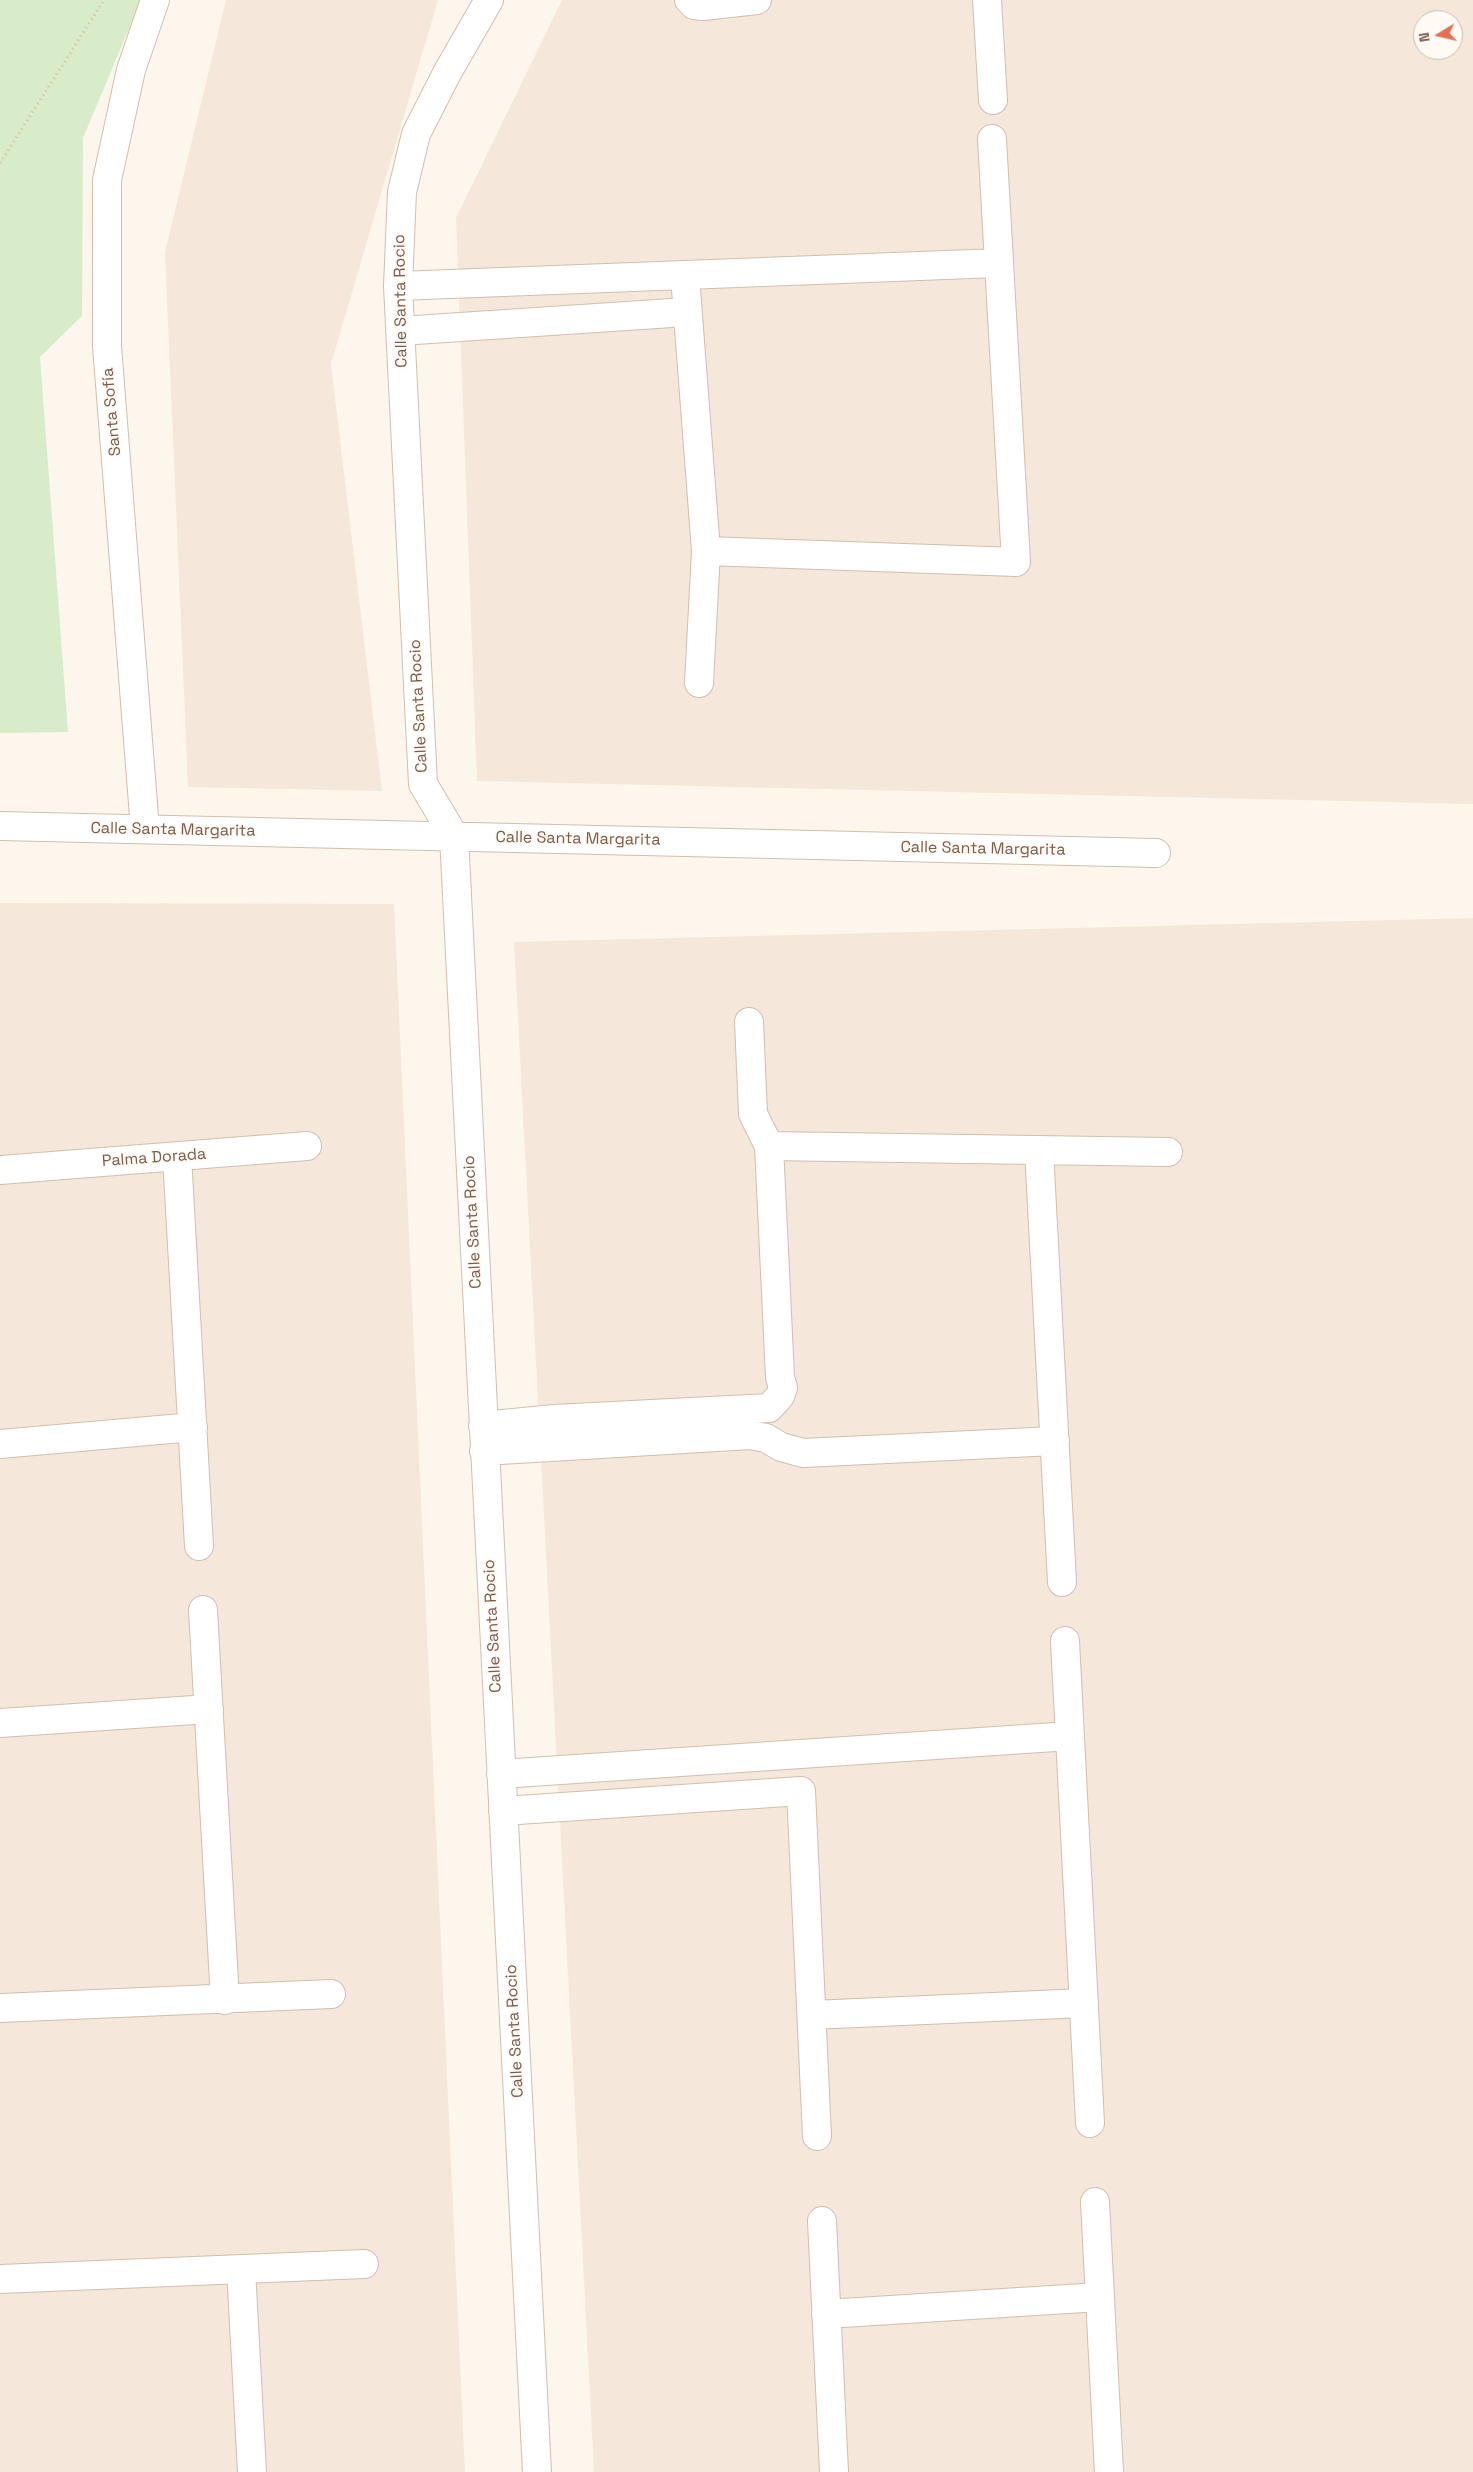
<!DOCTYPE html>
<meta charset="utf-8">
<style>
body{margin:0}
#map{position:relative;width:1473px;height:2472px;overflow:hidden;background:#fdf6ec;font-family:"Space Grotesk",sans-serif}
canvas{display:block}
.north{position:absolute;left:1413px;top:10px;width:50px;height:50px;box-sizing:border-box;background:#fffaf3;border:1px solid #cabbb1;border-radius:50%;rotate:261deg;font-size:14px;font-weight:700;line-height:20px;text-align:center;color:#7a5c4d}
.north::after{content:'';display:block;margin:auto;width:18px;height:22px;background:#e76f51;clip-path:polygon(50% 0,100% 100%,50% 72%,0 100%)}
</style>
<div id="map">
<canvas width="1473" height="2472"></canvas>
<div class="north">N</div>
</div>
<script>
const g = document.querySelector('canvas').getContext('2d');
g.lineJoin = 'round';
function paint(path, color) { g.fillStyle = color; g.fill(path, 'evenodd'); }
const poly = rows => new Path2D(rows.map(r => 'M' + r).join(''));
function strokePath(path, color, width, dash) { g.strokeStyle = color; g.lineWidth = width; g.lineCap = dash ? 'butt' : 'round'; g.setLineDash(dash || []); g.stroke(path); }
function drawText(font, color, halo, rows, align = 'center') {
  g.font = font + ' "Space Grotesk",sans-serif'; g.lineWidth = 4; g.setLineDash([]); g.textBaseline = 'middle'; g.strokeStyle = halo; g.fillStyle = color; for (const [text, x, y, turn = 0] of rows) {
    g.save(); g.translate(x, y); g.rotate((+turn || 0) * Math.PI / 180); g.textAlign = isNaN(turn) ? turn : align; if (halo) g.strokeText(text, 0, 0); g.fillText(text, 0, 0); g.restore();
  }
}
const residential = poly([
 [226,0,438,0,331,364,382,791,188,787,165,252],
 [562,0,1473,0,1473,804,477,781,456,218],
 [1423,20,1453,20,1453,50,1423,50],
 [0,903,394,904,465,2472,0,2472],
 [1473,918,1473,2472,594,2472,514,942]
]);
const green = poly([
 [0,0,141,0,83,138,82,316,40,357,68,732,0,733]
]);
const path = poly([
 [0,163,104,0]
]);
const minor = poly([
 [489,0,447,73,416,134,402,192,398,286,423,784,454,836,537,2472],
 [689,0,694,5,703,6,757,0],
 [987,0,993,100],
 [685,276,706,551,699,683],
 [398,286,998,263],
 [400,331,687,312],
 [706,551,1016,562,992,139],
 [0,826,1156,853],
 [145,829,107,346,107,180,131,70,155,0],
 [769,1146,1168,1152],
 [1039,1150,1062,1582],
 [177,1156,199,1546],
 [0,1170,307,1146],
 [483,1426,554,1419,769,1408,780,1396,783,1388,780,1377,769,1146,753,1114,749,1022],
 [0,1444,193,1427],
 [484,1451,750,1435,766,1438,781,1447,803,1453,1055,1441],
 [203,1610,225,2000],
 [1065,1641,1090,2123],
 [0,1723,209,1709],
 [501,1774,1070,1736],
 [503,1811,801,1791,817,2136],
 [0,2008,331,1994],
 [812,2015,1084,2003],
 [1095,2202,1109,2472],
 [822,2221,834,2472],
 [241,2269,252,2472],
 [0,2279,364,2264],
 [826,2314,1100,2297]
]);
const streetNames = [
 ["Calle Santa Rocio",401,301,-91],
 ["Santa Sofía",112,412,-95],
 ["Calle Santa Rocio",419,706,-93],
 ["Calle Santa Margarita",173,830,1],
 ["Calle Santa Margarita",578,839,1],
 ["Calle Santa Margarita",983,849,1],
 ["Palma Dorada",154,1158,-4],
 ["Calle Santa Rocio",473,1222,-93],
 ["Calle Santa Rocio",493,1626,-93],
 ["Calle Santa Rocio",515,2031,-93]
];
paint(residential, '#f5e8da');
paint(green, '#d8ecc9');
strokePath(minor, '#d1beb0', 30);
strokePath(path, '#d9b8a5', 3, [1, 4]);
strokePath(minor, '#fff', 28);
drawText('16px', '#7a5c4d', '#fffaf3', streetNames);
</script>
